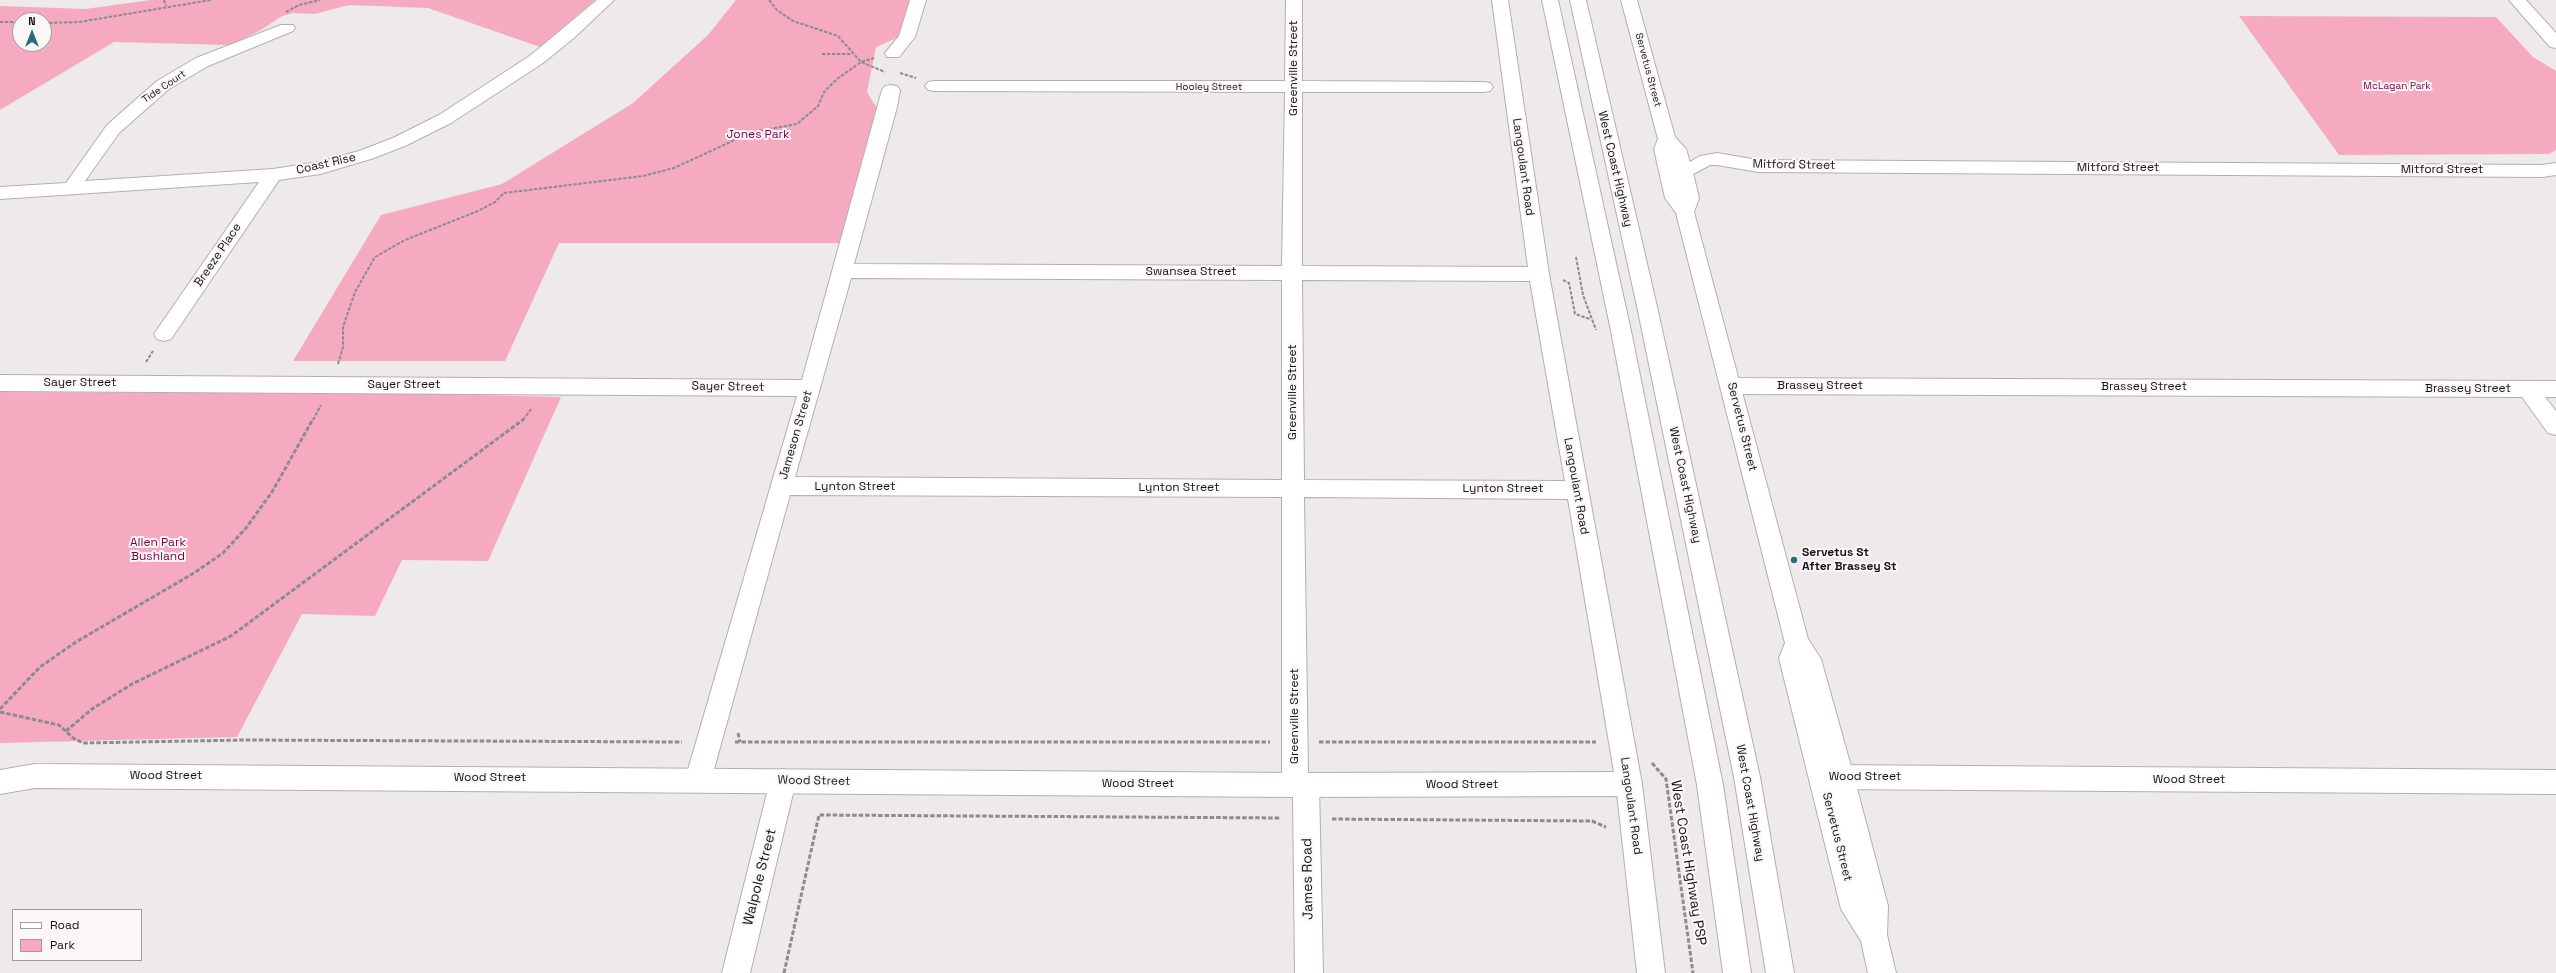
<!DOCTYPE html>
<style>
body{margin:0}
#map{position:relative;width:2556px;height:973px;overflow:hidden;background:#eeeaeb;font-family:"Space Grotesk",sans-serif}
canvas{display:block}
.legend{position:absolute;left:12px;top:909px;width:130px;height:52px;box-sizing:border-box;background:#fbf7f8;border:1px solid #9f9c9d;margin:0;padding:5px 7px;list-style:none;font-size:12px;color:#151414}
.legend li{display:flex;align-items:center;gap:8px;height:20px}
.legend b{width:20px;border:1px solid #9f9c9d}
.north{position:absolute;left:12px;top:12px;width:40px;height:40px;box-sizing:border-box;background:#fbf7f8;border:1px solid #9f9c9d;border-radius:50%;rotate:0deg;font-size:11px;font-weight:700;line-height:16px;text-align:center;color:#151414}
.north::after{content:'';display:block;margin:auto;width:14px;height:18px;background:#296e7d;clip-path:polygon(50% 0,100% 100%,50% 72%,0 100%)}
</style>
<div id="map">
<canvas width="2556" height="973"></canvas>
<ul class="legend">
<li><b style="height:5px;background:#fff"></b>Road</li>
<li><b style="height:11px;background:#f6aac0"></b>Park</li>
</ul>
<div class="north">N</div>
</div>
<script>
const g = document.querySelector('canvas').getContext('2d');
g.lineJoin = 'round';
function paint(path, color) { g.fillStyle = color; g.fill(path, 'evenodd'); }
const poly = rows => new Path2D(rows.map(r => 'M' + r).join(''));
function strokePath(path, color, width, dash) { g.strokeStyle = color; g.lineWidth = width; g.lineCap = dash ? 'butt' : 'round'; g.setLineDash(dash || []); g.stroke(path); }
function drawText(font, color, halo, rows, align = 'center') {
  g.font = font + ' "Space Grotesk",sans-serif'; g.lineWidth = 4; g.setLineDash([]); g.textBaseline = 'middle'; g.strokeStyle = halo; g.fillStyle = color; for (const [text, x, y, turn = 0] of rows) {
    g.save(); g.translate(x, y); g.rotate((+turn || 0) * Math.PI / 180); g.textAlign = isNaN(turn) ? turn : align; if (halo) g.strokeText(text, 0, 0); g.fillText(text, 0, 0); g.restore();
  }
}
const green = poly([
 [151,0,595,0,540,47,428,8,349,5,314,14,293,13,282,16,261,30,230,45,114,42,0,110,0,6,85,9],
 [20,20,44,20,44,44,20,44],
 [736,0,910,0,899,37,876,47,867,92,878,110,840,243,559,243,505,361,293,361,381,215,502,184,633,103,708,35],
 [2239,16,2496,17,2533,57,2556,71,2556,150,2549,154,2339,155],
 [0,392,434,394,561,397,488,561,402,560,375,616,302,614,237,737,0,743]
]);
const pathFar1 = poly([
 [164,0,166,6],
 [769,0,777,10,793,21,838,36,861,62,885,72],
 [286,12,299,5,320,0],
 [0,22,20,22],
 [44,23,79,22,211,0],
 [822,54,851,54],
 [900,73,916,78],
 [1576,257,1583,295,1596,330],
 [1563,280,1569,283,1575,314,1590,319],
 [146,362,153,351],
 [338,364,343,347,343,327,355,292,375,257,405,240,478,211,495,202,504,193,643,176,674,168,752,132,797,124,818,106,824,92,837,79,861,62,874,58],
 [313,420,321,405],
 [523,420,532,408]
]);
const path = poly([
 [0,709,40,667,76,642,194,573,223,553,246,528,272,492,313,419],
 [0,712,59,725,73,738,83,743,246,740,682,742],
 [66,731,92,709,132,684,231,636,524,419],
 [738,733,740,742],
 [735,742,1270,742],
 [1319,742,1596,742],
 [1652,763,1666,779,1693,973],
 [1332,819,1592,821,1606,827],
 [784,973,819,815,1281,818]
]);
const street = poly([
 [597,0,614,0,575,37,543,63,451,123,405,146,371,159,320,174,279,180,171,339,164,341,157,339,154,334,259,182,0,199,0,187,66,183,107,125,157,81,196,58,281,25,293,25,295,28,293,31,208,66,169,89,119,133,85,181,273,169,319,162,359,151,393,138,439,115,531,55,597,0],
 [910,0,926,0,915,37,899,57,887,57,885,53,899,36,910,0],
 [1286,0,1302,0,1302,81,1484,82,1490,83,1493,87,1490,91,1484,92,1302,92,1302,266,1528,267,1492,0,1508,0,1549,274,1642,784,1665,973,1637,973,1616,784,1568,499,1304,497,1308,774,1315,777,1319,785,1323,973,1295,973,1293,796,1286,793,1282,785,1282,497,790,495,711,780,707,788,698,792,689,788,685,780,797,396,0,391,0,375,802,380,882,90,885,86,891,85,897,86,900,90,897,107,854,264,1282,266,1285,92,934,91,928,90,925,86,928,82,934,81,1285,81,1286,0],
 [851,278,1282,280,1282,480,795,477,851,278],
 [1302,280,1530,281,1565,481,1304,480,1302,280],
 [1717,153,1758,160,2542,165,2556,163,2556,175,2542,177,1758,172,1717,165,1710,165,1684,179,1678,177,1675,173,1678,169,1700,156,1717,153],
 [1731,378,2556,381,2556,397,2545,397,2556,411,2556,435,2548,433,2522,397,1731,394,1724,391,1721,386,1724,381,1731,378],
 [1823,765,2556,770,2556,794,1823,789,1814,785,1810,777,1814,769,1823,765],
 [783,769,792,773,796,781,750,973,722,973,770,781,774,773,783,769]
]);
const secondary = poly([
 [1621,0,1637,0,1675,137,1686,149,1693,173,1699,198,1694,212,1808,639,1821,659,1854,777,1888,906,1887,935,1896,973,1868,973,1861,941,1841,909,1779,658,1785,643,1676,213,1665,198,1654,149,1658,139,1621,0],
 [2509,0,2526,0,2556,33,2556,48,2550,47,2509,0],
 [35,764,1295,773,1629,772,1638,776,1642,784,1638,792,1629,796,1295,797,35,788,0,794,0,770,35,764]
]);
const highway = poly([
 [1542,0,1558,0,1631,331,1723,785,1751,973,1723,973,1697,785,1611,331,1542,0],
 [1570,0,1586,0,1658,311,1760,777,1794,973,1766,973,1734,777,1638,311,1570,0]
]);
const markers = [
 [1794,560,4,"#296e7d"]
];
const farStreetnames = [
 ["Servetus Street",1648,70,75],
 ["Tide Court",164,87,-34],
 ["Hooley Street",1209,87]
];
const farParknames = [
 ["McLagan Park",2397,86]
];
const streetNames = [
 ["Greenville Street",1294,68,-90],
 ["Coast Rise",326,164,-13],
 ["Mitford Street",1794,165,1],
 ["Langoulant Road",1523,167,82],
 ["Mitford Street",2118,168],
 ["West Coast Highway",1615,169,77],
 ["Mitford Street",2442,170],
 ["Breeze Place",218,255,-56],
 ["Swansea Street",1191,272],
 ["Sayer Street",80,383],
 ["Sayer Street",404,385],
 ["Brassey Street",1820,386],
 ["Sayer Street",728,387,1],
 ["Brassey Street",2144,387],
 ["Brassey Street",2468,389],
 ["Greenville Street",1293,392,-90],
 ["Servetus Street",1742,427,76],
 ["Jameson Street",796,435,-74],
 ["West Coast Highway",1685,485,78],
 ["Langoulant Road",1576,486,80],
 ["Lynton Street",855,487],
 ["Lynton Street",1179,488],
 ["Lynton Street",1503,489],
 ["Greenville Street",1295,716,-90],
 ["Wood Street",166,776],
 ["Wood Street",1865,777],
 ["Wood Street",490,778],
 ["Wood Street",2189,780],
 ["Wood Street",814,781,1],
 ["Wood Street",1138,784],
 ["Wood Street",1462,785],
 ["West Coast Highway",1750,803,80],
 ["Langoulant Road",1631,806,82],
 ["Servetus Street",1837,837,76]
];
const parkNames = [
 ["Jones Park",758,135],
 ["Allen Park",158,543],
 ["Bushland",158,557]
];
const poiNames = [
 ["Servetus St",1802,553],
 ["After Brassey St",1802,567]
];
const nearStreetnames = [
 ["West Coast Highway PSP",1688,863,81],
 ["Walpole Street",760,877,-76],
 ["James Road",1308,879,-91]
];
paint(green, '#f6aac0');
strokePath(street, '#b3afb0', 2);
strokePath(secondary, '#b3afb0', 2);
strokePath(highway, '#b3afb0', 2);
strokePath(pathFar1, '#8e8b8c', 2, [3.5, 1.5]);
strokePath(path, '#8e8b8c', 3, [4.5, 2]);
paint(street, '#fff');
paint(secondary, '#fff');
paint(highway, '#fff');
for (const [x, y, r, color] of markers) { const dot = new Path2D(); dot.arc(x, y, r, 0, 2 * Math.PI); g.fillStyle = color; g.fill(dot); strokePath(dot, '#fbf7f8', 1.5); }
drawText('10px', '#151414', '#fbf7f8', farStreetnames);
drawText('10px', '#78033c', '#fbf7f8', farParknames);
drawText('12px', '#151414', '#fbf7f8', streetNames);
drawText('12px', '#78033c', '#fbf7f8', parkNames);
drawText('bold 12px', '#151414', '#fbf7f8', poiNames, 'left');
drawText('14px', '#151414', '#fbf7f8', nearStreetnames);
</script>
